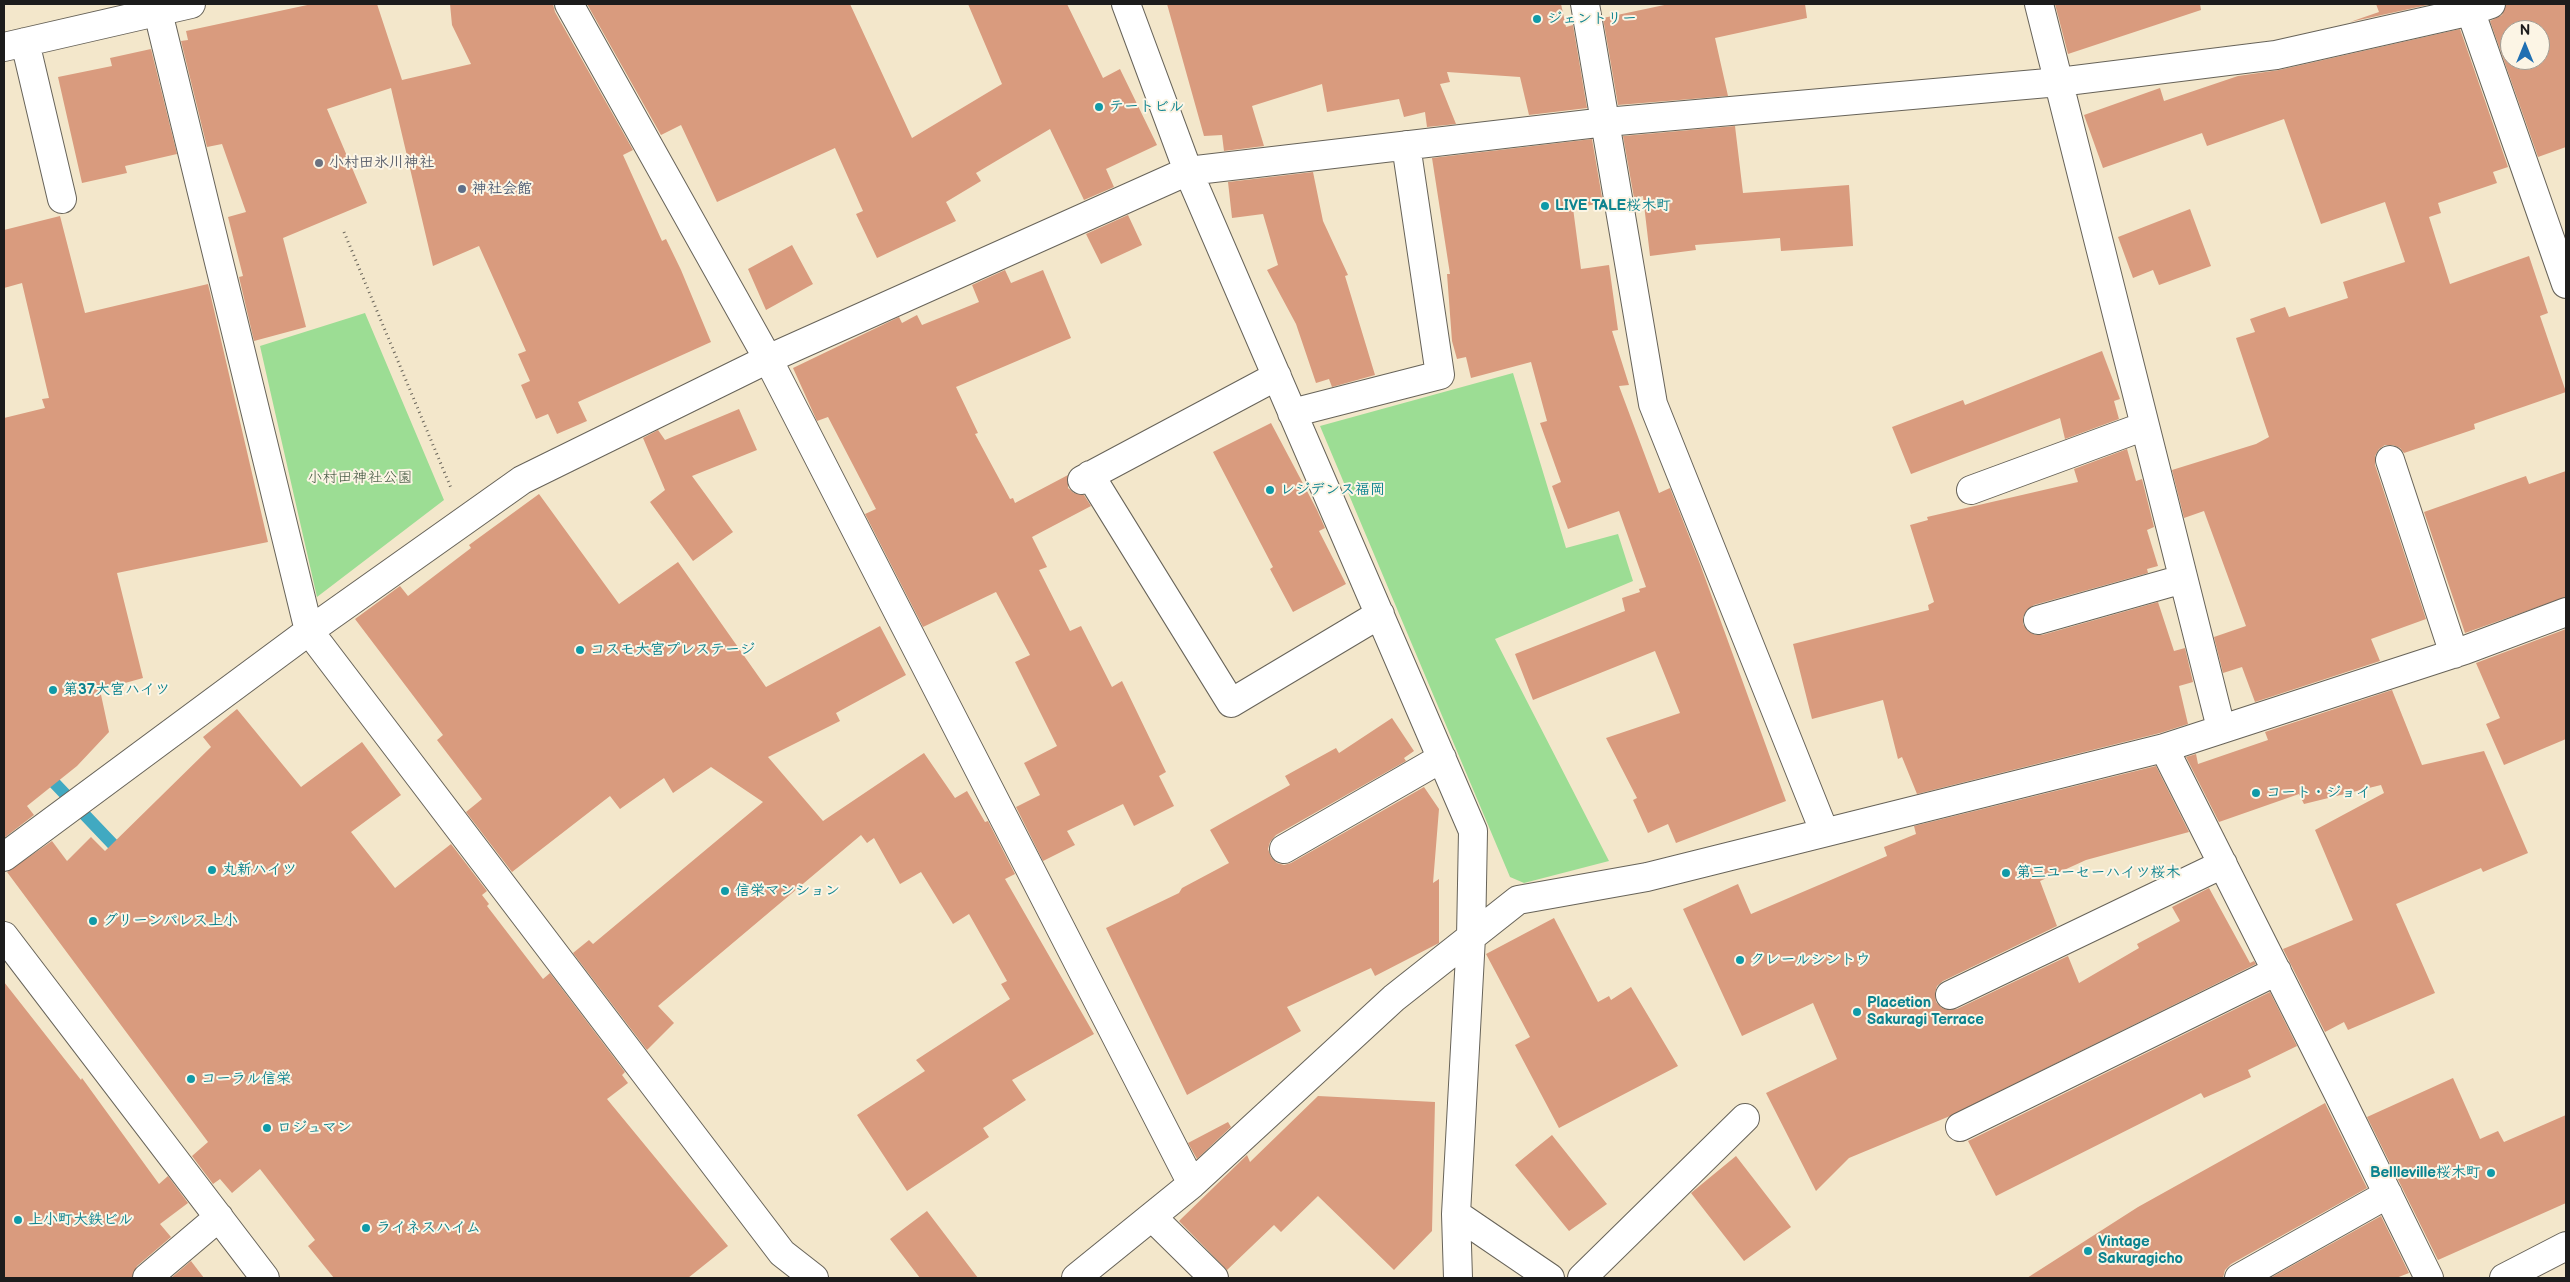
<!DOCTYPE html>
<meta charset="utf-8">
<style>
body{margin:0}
#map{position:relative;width:2570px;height:1282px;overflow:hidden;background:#f3e7cb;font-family:"Balsamiq Sans",sans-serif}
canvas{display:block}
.frame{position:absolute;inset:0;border:5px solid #1c1c1c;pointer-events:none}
.north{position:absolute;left:2500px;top:20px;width:50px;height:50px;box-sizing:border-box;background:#fcf5e5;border:1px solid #a29e95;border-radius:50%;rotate:0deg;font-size:14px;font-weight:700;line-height:20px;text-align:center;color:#1c1c1c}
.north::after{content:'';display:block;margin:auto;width:18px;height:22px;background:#1f6fb2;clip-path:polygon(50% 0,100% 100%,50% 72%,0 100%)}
</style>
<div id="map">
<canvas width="2570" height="1282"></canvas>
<div class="frame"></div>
<div class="north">N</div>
</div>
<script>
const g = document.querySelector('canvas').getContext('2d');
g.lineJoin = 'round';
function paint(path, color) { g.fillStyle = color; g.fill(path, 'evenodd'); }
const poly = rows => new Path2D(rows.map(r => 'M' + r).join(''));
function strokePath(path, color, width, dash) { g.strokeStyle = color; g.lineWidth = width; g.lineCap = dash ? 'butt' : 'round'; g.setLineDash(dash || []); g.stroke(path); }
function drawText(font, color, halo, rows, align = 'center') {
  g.font = font + ' "Balsamiq Sans","Klee One",sans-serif'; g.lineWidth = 4; g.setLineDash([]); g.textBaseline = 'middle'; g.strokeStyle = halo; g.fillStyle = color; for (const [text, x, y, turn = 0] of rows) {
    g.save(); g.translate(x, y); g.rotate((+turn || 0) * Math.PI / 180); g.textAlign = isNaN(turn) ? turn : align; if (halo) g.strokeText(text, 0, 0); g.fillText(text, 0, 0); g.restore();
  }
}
const green = poly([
 [365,313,444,500,317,597,260,346],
 [1513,373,1566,548,1618,534,1633,581,1495,639,1609,861,1524,883,1510,877,1320,426]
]);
const stream = poly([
 [44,772,123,855]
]);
const building = poly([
 [312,4,377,4,402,80,471,64,452,25,450,4,553,4,555,12,633,150,623,155,662,241,666,239,681,270,711,342,578,402,587,421,557,434,548,414,536,419,521,385,530,381,518,354,526,351,479,246,433,266,391,88,327,109,367,203,283,238,306,327,254,341,239,277,243,276,228,217,246,212,222,144,207,147,181,41,188,40,186,31],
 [587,4,850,4,912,138,1002,84,968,4,1067,4,1103,78,1120,69,1157,145,1106,169,1114,187,1084,200,1050,129,976,173,981,181,946,202,956,221,877,258,856,214,863,211,835,148,717,202,681,125,661,135],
 [1167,4,1561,4,1566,27,1573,25,1587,108,1529,115,1520,77,1447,72,1450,82,1440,84,1456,124,1427,127,1425,112,1404,117,1399,99,1327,112,1322,84,1252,106,1264,146,1224,151,1222,135,1204,136],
 [1669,4,1805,4,1807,18,1715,38,1728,96,1618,105,1603,18],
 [2055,4,2200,4,2201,10,2068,54],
 [2376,4,2432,4,2350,22,2379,12],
 [2506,4,2566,4,2566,147,2538,157,2490,21,2502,15],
 [2510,30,2540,30,2540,60,2510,60],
 [2460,29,2508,167,2493,172,2497,183,2438,203,2441,213,2429,217,2450,284,2529,256,2548,313,2540,316,2566,392,2474,424,2475,429,2404,453,2400,448,2393,445,2385,445,2379,449,2375,456,2375,465,2426,619,2371,639,2380,661,2255,702,2242,667,2223,673,2214,637,2246,626,2204,511,2184,518,2172,470,2256,444,2269,437,2236,338,2255,332,2250,319,2285,307,2289,317,2348,298,2343,282,2405,262,2385,202,2321,224,2284,119,2207,146,2202,133,2103,168,2084,115,2160,88,2164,101,2238,76,2279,70],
 [151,49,177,154,125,166,127,173,82,183,58,77,112,66,110,58],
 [1735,126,1743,193,1849,185,1853,246,1781,251,1780,238,1695,245,1696,250,1650,256,1643,196,1634,198,1623,136],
 [1592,139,1603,203,1573,208,1581,269,1609,265,1618,330,1612,331,1629,385,1619,386,1659,493,1670,488,1700,564,1786,801,1676,843,1668,824,1648,833,1633,800,1637,798,1606,738,1680,713,1655,651,1533,700,1515,654,1625,611,1622,598,1640,592,1639,589,1646,587,1619,511,1568,529,1552,486,1561,482,1540,423,1547,421,1531,362,1471,378,1466,357,1457,359,1452,341,1447,274,1450,274,1432,158],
 [1313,172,1323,221,1348,275,1345,276,1375,375,1332,387,1329,379,1316,383,1296,324,1267,270,1278,265,1263,214,1232,218,1228,182],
 [2190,209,2211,266,2159,285,2153,270,2133,278,2118,237],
 [1128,215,1142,245,1101,264,1086,234],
 [60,216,85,313,208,284,268,542,117,573,143,678,100,690,109,732,77,766,27,806,34,815,4,838,4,418,45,408,42,399,49,398,22,283,4,288,4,230],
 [792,245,813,284,766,310,748,269],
 [1005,270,1011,283,1043,270,1071,338,956,387,978,433,975,434,1010,499,1013,498,1015,503,1068,475,1068,488,1074,493,1084,495,1091,506,1032,537,1047,567,1039,570,1070,631,1081,626,1112,687,1122,681,1166,772,1159,776,1174,806,1134,826,1123,804,1067,831,1075,845,1043,861,1016,807,1040,795,1024,763,1057,746,1015,662,1030,655,996,592,923,627,865,514,876,509,828,417,817,421,793,368,899,317,902,323,917,315,922,325,979,302,972,285],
 [2102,351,2120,399,2114,401,2119,419,2065,439,2060,418,1911,474,1892,427,1963,400,1965,405],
 [739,409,757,450,692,476,733,532,693,561,650,502,665,490,643,438,658,430,665,440],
 [1271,423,1317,510,1325,528,1319,531,1346,584,1293,612,1270,569,1273,567,1213,452],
 [2127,449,2136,481,2142,479,2154,527,2147,530,2158,566,2147,569,2148,573,2034,605,2027,610,2023,617,2023,624,2028,631,2035,635,2042,635,2158,602,2174,651,2185,648,2193,682,2179,686,2188,724,2160,733,1917,794,1902,757,1898,759,1883,700,1812,719,1793,644,1929,610,1928,605,1934,602,1910,525,1928,520,1927,517,2078,482,2074,469],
 [2566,471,2566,597,2465,633,2424,512,2526,476,2529,484],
 [539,494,619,604,678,562,766,687,880,626,906,675,836,713,840,721,768,757,823,821,924,753,955,798,967,791,985,822,988,821,1015,874,1005,879,1094,1034,1012,1080,1026,1100,983,1128,989,1137,907,1191,857,1115,925,1071,916,1060,1010,999,1001,984,1007,981,969,914,953,924,921,872,900,884,874,838,867,843,861,835,658,1006,674,1023,647,1050,573,953,589,940,593,944,763,802,711,767,673,793,664,778,620,809,610,796,512,872,466,812,482,799,437,740,443,735,355,619,400,586,408,596,471,548,469,545],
 [2566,629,2566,739,2504,765,2486,724,2500,718,2476,663],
 [2392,690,2422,765,2484,751,2528,853,2483,872,2481,868,2396,904,2435,993,2348,1030,2344,1022,2325,1032,2283,949,2353,920,2315,830,2384,793,2381,785,2304,804,2299,794,2219,822,2186,757,2196,754,2198,764,2268,740,2265,732],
 [237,709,301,787,362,742,401,795,351,832,395,888,451,844,487,891,482,895,489,904,487,906,543,979,550,973,625,1072,622,1075,628,1083,607,1099,728,1246,688,1278,334,1278,308,1246,315,1240,260,1169,232,1193,220,1179,213,1184,192,1156,208,1142,7,872,52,841,67,861,91,837,105,851,211,747,203,737],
 [1392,718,1414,751,1404,758,1406,761,1276,835,1270,842,1268,849,1271,857,1277,863,1284,865,1291,863,1424,787,1439,809,1433,883,1439,879,1439,943,1375,976,1371,968,1287,1007,1301,1031,1187,1095,1106,928,1179,893,1182,888,1229,863,1210,830,1290,785,1285,776,1336,748,1339,753],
 [2156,766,2189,832,2086,860,2040,881,2057,926,1943,981,1937,986,1935,993,1936,1002,1942,1008,1948,1010,1957,1009,2068,956,2079,983,2139,948,2137,944,2180,921,2172,907,2209,888,2250,963,2254,961,2256,964,1950,1116,1849,1158,1816,1191,1766,1093,1837,1059,1813,1003,1742,1036,1683,909,1738,884,1751,914,1887,856,1884,847,1916,834,1914,826],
 [1554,918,1598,1002,1609,996,1611,1000,1631,987,1678,1066,1559,1128,1515,1045,1530,1037,1486,954],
 [4,982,81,1080,82,1078,159,1184,168,1176,188,1203,160,1224,171,1237,137,1266,132,1278,4,1278],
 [2270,992,2297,1046,2248,1070,2251,1077,2204,1098,2201,1093,1996,1196,1968,1141],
 [2453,1078,2480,1139,2498,1131,2504,1142,2566,1115,2566,1203,2438,1260,2367,1117],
 [1318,1096,1435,1102,1432,1231,1394,1270,1318,1196,1281,1232,1274,1225,1227,1270,1179,1221,1247,1155,1250,1162],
 [2325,1103,2367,1188,2231,1264,2225,1270,2223,1278,2027,1278,2138,1207],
 [1228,1122,1231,1127,1197,1159,1188,1143],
 [1552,1135,1607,1204,1569,1231,1515,1165],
 [1736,1156,1791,1227,1744,1261,1691,1193],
 [927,1211,978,1278,920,1278,890,1239],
 [2381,1216,2409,1273,2396,1278,2270,1278],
 [191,1261,204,1278,171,1278]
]);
const path = poly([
 [344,232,451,488]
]);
const minor = poly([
 [156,4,309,631,782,1253,814,1278],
 [569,4,768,359,1192,1184],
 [1126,4,1188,171,1473,831,1471,937,1456,1214,1458,1278],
 [1585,4,1653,404,1824,831],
 [2039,4,2221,728],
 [2468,4,2566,284],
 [25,42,62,199],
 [4,47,191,4],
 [1292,413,1440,375,1406,145],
 [2390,460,2454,654],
 [1090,475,1231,703,1380,614],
 [1082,480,1277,376],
 [1971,490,2145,426],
 [2038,620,2183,579],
 [2164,748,2338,1093,2429,1278],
 [1284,849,1442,758],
 [4,857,309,631,522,480,768,359,1188,171,1606,122,2059,82,2276,55,2471,11,2491,4],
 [4,936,265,1278],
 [1950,995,2223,864],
 [1960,1127,2277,971],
 [1456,1214,1550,1278],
 [1152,1217,1214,1278],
 [147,1278,219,1217],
 [1076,1278,1192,1184,1394,998,1518,900,1647,877,2164,748,2465,650,2566,612],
 [1582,1278,1745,1118],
 [2239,1278,2388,1194],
 [2504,1278,2566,1246]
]);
const markers = [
 [1537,19,5,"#0f9aa8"],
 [1099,107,5,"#0f9aa8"],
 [319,163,5,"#6b7280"],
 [462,189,5,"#5c6f8a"],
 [1545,206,5,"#0f9aa8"],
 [1270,490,5,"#0f9aa8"],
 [580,650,5,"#0f9aa8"],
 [53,690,5,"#0f9aa8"],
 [2256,793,5,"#0f9aa8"],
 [212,870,5,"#0f9aa8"],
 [2006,873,5,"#0f9aa8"],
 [725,891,5,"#0f9aa8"],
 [93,921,5,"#0f9aa8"],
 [1740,960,5,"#0f9aa8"],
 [1857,1012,5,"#0f9aa8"],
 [191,1079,5,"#0f9aa8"],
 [267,1128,5,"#0f9aa8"],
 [2491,1173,5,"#0f9aa8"],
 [18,1220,5,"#0f9aa8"],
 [366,1228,5,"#0f9aa8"],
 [2088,1251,5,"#0f9aa8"]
];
const cultureNames = [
 ["ジェントリー",1547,19],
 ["テートビル",1109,107],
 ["LIVE TALE桜木町",1555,206],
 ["レジデンス福岡",1280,490],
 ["コスモ大宮プレステージ",590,650],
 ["第37大宮ハイツ",63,690],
 ["コート・ジョイ",2266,793],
 ["丸新ハイツ",222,870],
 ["第三ユーセーハイツ桜木",2016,873],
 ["信栄マンション",735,891],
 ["グリーンパレス上小",103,921],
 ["クレールシントウ",1750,960],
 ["Placetion",1867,1003],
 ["Sakuragi Terrace",1867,1020],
 ["コーラル信栄",201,1079],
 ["ロジュマン",277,1128],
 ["Bellleville桜木町",2481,1173,"right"],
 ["上小町大鉄ビル",28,1220],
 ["ライネスハイム",376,1228],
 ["Vintage",2098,1242],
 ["Sakuragicho",2098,1259]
];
const worshipNames = [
 ["小村田氷川神社",329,163]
];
const serviceNames = [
 ["神社会館",472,189]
];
const parkNames = [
 ["小村田神社公園",360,478]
];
paint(green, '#9cdd94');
strokePath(stream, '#41a9c1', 12);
paint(building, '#d99b7e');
strokePath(minor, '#676359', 30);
strokePath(path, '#676359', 3, [1, 4]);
strokePath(minor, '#fff', 28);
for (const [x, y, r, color] of markers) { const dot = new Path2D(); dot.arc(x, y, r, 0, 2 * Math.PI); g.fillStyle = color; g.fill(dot); strokePath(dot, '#fcf5e5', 2); }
drawText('bold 15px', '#0d838f', '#fcf5e5', cultureNames, 'left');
drawText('bold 15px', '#5b616d', '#fcf5e5', worshipNames, 'left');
drawText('bold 15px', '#4e5e75', '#fcf5e5', serviceNames, 'left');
drawText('15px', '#425640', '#fcf5e5', parkNames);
</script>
